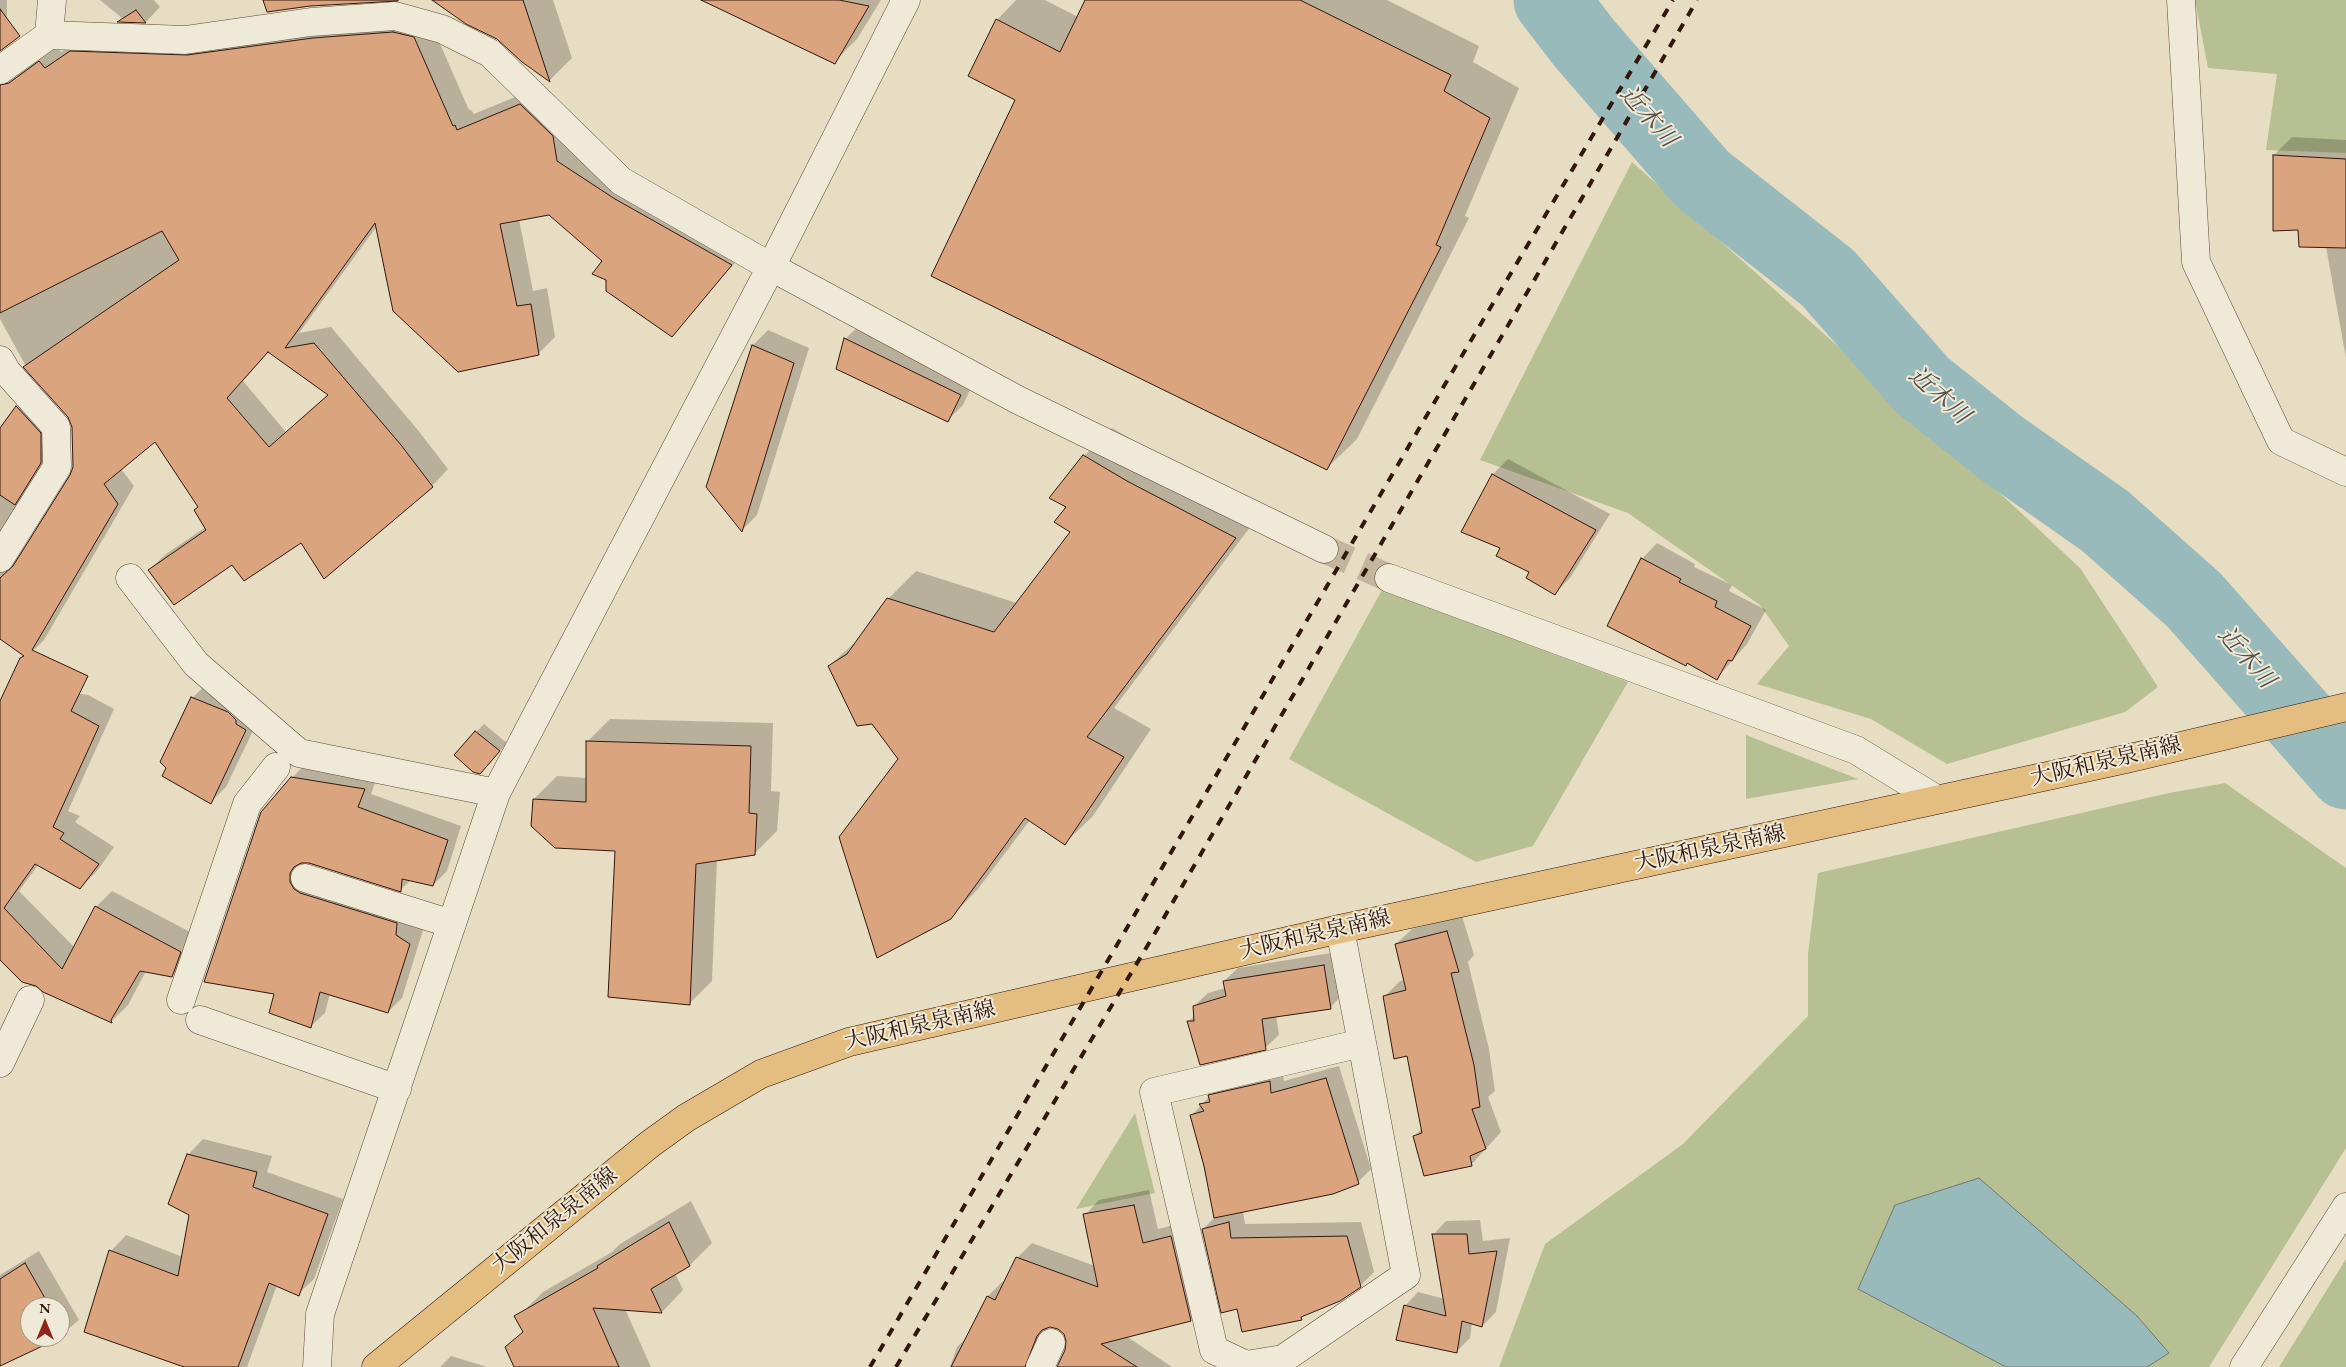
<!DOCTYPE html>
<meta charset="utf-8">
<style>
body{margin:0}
#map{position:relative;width:2346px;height:1367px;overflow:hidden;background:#e7ddc2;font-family:"EB Garamond",serif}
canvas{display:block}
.north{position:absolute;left:20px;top:1297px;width:50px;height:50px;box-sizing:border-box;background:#efe9d7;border:1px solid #a39586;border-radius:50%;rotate:0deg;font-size:14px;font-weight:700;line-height:20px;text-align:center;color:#32170d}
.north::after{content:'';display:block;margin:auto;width:18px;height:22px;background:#8f2418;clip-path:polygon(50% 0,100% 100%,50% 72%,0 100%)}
</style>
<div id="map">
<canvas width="2346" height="1367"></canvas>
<div class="north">N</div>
</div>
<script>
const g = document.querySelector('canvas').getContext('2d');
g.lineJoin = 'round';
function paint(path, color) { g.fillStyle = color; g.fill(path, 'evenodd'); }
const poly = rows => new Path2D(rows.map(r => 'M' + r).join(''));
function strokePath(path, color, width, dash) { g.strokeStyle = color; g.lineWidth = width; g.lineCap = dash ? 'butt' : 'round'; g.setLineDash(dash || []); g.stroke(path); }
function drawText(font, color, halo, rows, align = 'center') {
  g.font = font + ' "EB Garamond","Noto Serif JP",serif'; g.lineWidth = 4; g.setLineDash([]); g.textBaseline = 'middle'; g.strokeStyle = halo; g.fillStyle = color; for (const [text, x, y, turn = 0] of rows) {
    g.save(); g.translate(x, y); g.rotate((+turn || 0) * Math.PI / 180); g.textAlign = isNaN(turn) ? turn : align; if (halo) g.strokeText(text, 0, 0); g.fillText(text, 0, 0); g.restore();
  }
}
const green = poly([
 [2195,0,2346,0,2346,153,2266,150,2277,74,2208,68],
 [1632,162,1957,453,2080,568,2158,687,2125,712,1947,764,1871,719,1757,684,1789,646,1760,605,1628,513,1480,460],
 [1382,590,1628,682,1533,846,1476,862,1289,759],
 [1746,735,1858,779,1746,799],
 [2225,783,2346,868,2346,1148,2209,1367,1499,1367,1545,1244,1683,1144,1808,1016,1808,954,1818,873,2169,793],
 [1135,1113,1155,1193,1076,1209],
 [2346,1259,2346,1367,2279,1367]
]);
const water = poly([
 [1979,1178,2137,1316,2169,1353,2147,1367,2006,1367,1858,1289,1895,1205,1979,1178]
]);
const shadow = poly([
 [0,0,7,0,7,38,0,45],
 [100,0,154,0,160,7,146,22,119,21,122,18],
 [434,0,553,0,572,58,550,80,522,61,498,38],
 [704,0,881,0,857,39,834,62],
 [1016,0,1045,0,1078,17,1086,0,1387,0,1479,46,1473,62,1519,88,1465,216,1469,218,1357,439,1327,468,1016,100,997,20],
 [430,21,469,110,471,110,474,114,537,88,573,145,748,248,671,335,603,260,549,213,519,219,533,291,547,288,555,337,538,354,377,226,299,333,331,327,417,429,448,469,432,486,301,541,232,563,149,570,166,554,206,527,195,510,199,506,155,440,121,469,134,486,44,640,27,657,0,638,0,430,17,407,33,390,57,445,16,558,21,557,72,475,74,467,73,426,69,416,28,370,0,319,0,73,56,46,61,52,88,35],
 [269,351,329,394,286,432,243,381],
 [2292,137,2346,140,2346,358,2326,247,2300,229,2274,155],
 [861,324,975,379,963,405,948,420,845,339],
 [768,330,809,348,757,515,742,530,707,487,753,345],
 [1112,428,1155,453,1263,510,1114,708,1151,729,1093,816,1065,843,1030,820,978,889,950,918,900,759,829,666,862,636,888,599,916,571,1017,603,1071,532,1068,506,1084,456],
 [1508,459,1610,514,1570,578,1554,594,1502,548,1493,474],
 [1657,543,1695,564,1694,567,1732,585,1729,591,1766,610,1747,644,1717,678,1642,559],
 [19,683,88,695,114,709,68,811,80,816,75,822,114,847,97,871,80,888,38,865,19,891,75,948,96,907,112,891,196,935,189,959,172,975,146,971,128,1005,111,1022,0,959,0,704],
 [208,683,261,714,226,787,210,803,192,698],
 [610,719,773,723,771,791,780,792,777,831,754,854,717,859,712,981,689,1004,616,850,534,799,557,776,587,778,587,742],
 [484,724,507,743,488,765,455,754],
 [306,763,378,775,371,794,461,826,447,871,433,885,411,880,400,890,304,862,303,868,423,930,402,998,388,1012,330,993,325,1013,311,1026,276,993,292,778],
 [1462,916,1474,955,1468,962,1489,1049,1495,1091,1488,1097,1501,1132,1471,1165,1414,1137,1422,1128,1408,1054,1385,996,1400,981,1405,980,1396,944,1412,929],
 [1337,952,1343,994,1330,1008,1276,1015,1279,1035,1265,1048,1189,1021,1195,1015,1194,1006,1208,993,1225,988,1224,981,1238,968],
 [1339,1066,1371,1169,1358,1182,1243,1211,1245,1224,1361,1222,1374,1272,1360,1286,1308,1312,1301,1319,1238,1308,1203,1229,1215,1217,1192,1115,1222,1083,1282,1068,1284,1081],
 [203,1139,272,1156,267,1172,343,1199,314,1279,298,1294,277,1285,247,1367,187,1367,111,1251,126,1235,183,1257,190,1214,188,1155],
 [1149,1190,1158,1229,1186,1222,1205,1305,1191,1320,1126,1336,1172,1367,1059,1367,1066,1350,1068,1341,1064,1333,1058,1327,1049,1326,1040,1345,1050,1367,950,1367,957,1347,968,1336,988,1296,1002,1282,1005,1283,1017,1258,1032,1243,1095,1266,1085,1215,1099,1200],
 [691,1201,712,1243,690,1265,675,1273,683,1290,662,1312,625,1309,651,1367,576,1367,522,1313,543,1292,612,1252,620,1244],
 [1480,1220,1483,1241,1510,1238,1496,1312,1482,1326,1472,1323,1470,1338,1456,1352,1405,1306,1418,1292,1445,1299,1433,1235,1446,1221],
 [39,1251,79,1320,60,1336,60,1307,30,1307,30,1337,58,1337,0,1352,0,1275],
 [451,1356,487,1367,440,1367]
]);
const river = poly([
 [1551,0,1584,43,1702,179,1828,278,1922,385,2001,448,2105,521,2194,600,2346,772]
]);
const building = poly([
 [263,0,398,0,398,1,310,6,267,12,263,0],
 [432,0,523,0,550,82,522,62,497,39,466,24,432,0],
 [701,0,839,0,869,6,835,64,701,0],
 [1085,0,1300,0,1451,75,1444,91,1490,118,1436,245,1441,247,1327,470,931,276,1015,100,968,76,996,19,1060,52,1085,0],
 [0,9,20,36,0,51,0,9],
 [136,10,146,23,117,22,136,10],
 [393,32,414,37,453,126,455,125,457,130,520,104,553,136,557,161,615,199,732,265,672,337,606,291,606,280,592,274,602,261,549,215,500,224,517,306,531,304,539,355,458,372,393,311,375,223,285,348,314,343,401,445,433,487,324,579,301,543,244,581,232,565,174,605,148,570,206,530,194,510,198,507,155,442,104,484,118,504,32,650,88,676,71,711,99,726,53,827,64,833,60,839,99,864,80,889,35,864,4,908,62,969,95,906,181,952,172,977,140,971,111,1020,112,1023,43,992,36,986,22,982,0,960,0,701,20,658,24,656,0,639,0,578,13,566,70,475,73,467,72,427,68,417,23,367,179,260,162,231,0,313,0,85,9,83,39,61,45,68,70,51,187,55,313,38,393,32],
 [268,352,328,395,269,447,227,398,268,352],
 [2273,155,2346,159,2346,248,2299,247,2298,230,2273,231,2273,155],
 [844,338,961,395,948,422,836,369,844,338],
 [752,345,794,363,742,532,706,487,752,345],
 [16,406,41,433,41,463,15,505,0,495,0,428,16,406],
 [1083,455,1127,481,1236,538,1087,737,1124,757,1065,845,1025,818,951,919,877,958,839,837,898,759,872,724,857,726,828,666,847,654,887,598,994,632,1070,532,1054,522,1066,507,1049,498,1083,455],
 [1492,474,1596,530,1555,595,1526,578,1529,572,1496,556,1500,548,1461,532,1492,474],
 [1641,558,1681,579,1679,582,1717,601,1715,607,1751,626,1732,661,1728,660,1717,680,1687,663,1686,666,1607,626,1641,558],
 [191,697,228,712,236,720,236,724,246,730,211,804,162,776,166,768,160,762,191,697],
 [475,731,500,751,480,774,473,772,454,755,475,731],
 [586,741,751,746,749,813,757,814,755,855,696,864,690,1005,608,997,615,851,555,848,531,826,533,799,586,802,586,741],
 [291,777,365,789,358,807,448,840,433,886,402,879,401,892,309,863,301,863,294,867,290,873,290,882,294,889,300,893,397,923,396,935,410,944,388,1013,320,992,311,1028,269,1013,274,994,204,982,261,812,291,777],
 [1447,931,1459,972,1451,973,1474,1065,1480,1107,1472,1109,1486,1149,1470,1156,1472,1166,1424,1176,1413,1136,1422,1133,1407,1056,1394,1059,1383,996,1406,990,1395,944,1447,931],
 [1324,965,1331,1009,1262,1019,1266,1050,1200,1065,1187,1021,1194,1021,1193,1006,1226,996,1223,981,1324,965],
 [1326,1078,1359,1184,1333,1194,1214,1218,1204,1166,1190,1115,1204,1111,1199,1104,1210,1102,1208,1095,1270,1081,1271,1093,1326,1078],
 [187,1154,257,1172,253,1187,328,1214,299,1296,269,1283,238,1367,184,1367,84,1332,109,1250,178,1276,189,1215,168,1204,187,1154],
 [1134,1205,1143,1243,1171,1236,1191,1321,1101,1344,1137,1367,1057,1367,1065,1350,1066,1341,1064,1334,1058,1329,1050,1327,1042,1330,1037,1336,1025,1367,951,1367,987,1296,995,1300,1016,1257,1098,1287,1083,1214,1134,1205],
 [669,1222,690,1266,651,1289,662,1313,593,1308,619,1367,514,1367,505,1347,523,1332,514,1316,598,1268,597,1266,669,1222],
 [1229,1222,1231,1238,1347,1236,1361,1287,1340,1301,1301,1317,1302,1320,1242,1332,1237,1309,1221,1313,1202,1229,1229,1222],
 [1432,1234,1467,1234,1469,1254,1497,1251,1482,1327,1462,1321,1457,1353,1396,1340,1404,1305,1446,1316,1432,1234],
 [25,1263,50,1307,30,1307,30,1337,60,1337,60,1324,66,1335,0,1366,0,1279,25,1263]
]);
const minorTunnel = poly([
 [1324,549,1389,578]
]);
const minor = poly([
 [906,0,771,267,1018,400,1324,549],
 [2181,0,2196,262,2281,441,2346,472],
 [49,35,52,0],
 [0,70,49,35,185,40,311,22,395,16,442,29,490,53,621,181,771,267,496,793,320,1314,317,1367],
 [0,360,7,372,56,427,57,467,0,558],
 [130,578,196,664,299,753,496,793],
 [1389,578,1856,750,1936,799],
 [305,878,452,924],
 [1340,929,1362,1043,1406,1275,1283,1359,1246,1365,1214,1350,1154,1092,1362,1043],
 [181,1000,247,804,276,767],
 [200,1020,397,1089],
 [0,1063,30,1000],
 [1040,1367,1051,1343],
 [2244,1367,2346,1207]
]);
const major = poly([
 [376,1367,650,1144,686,1118,761,1074,849,1042,1340,929,2126,759,2346,707]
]);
const rail = poly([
 [870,1367,1444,386,1673,0],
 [896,1367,1155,933,1697,0]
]);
const streetNames = [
 ["大阪和泉泉南線",2106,762,-13],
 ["大阪和泉泉南線",1710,849,-12],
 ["大阪和泉泉南線",1315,935,-13],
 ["大阪和泉泉南線",920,1026,-13],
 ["大阪和泉泉南線",555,1221,-39]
];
const waterNames = [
 ["近木川",1648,117,49],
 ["近木川",1939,396,42],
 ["近木川",2246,658,49]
];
paint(green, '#b7c092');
paint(water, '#99babb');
strokePath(water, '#707975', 1);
paint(shadow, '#0003');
strokePath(river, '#99babb', 75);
paint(building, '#d9a47e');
strokePath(building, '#32170d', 1);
strokePath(minorTunnel, '#c3b59e', 28, [28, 14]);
strokePath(minor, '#5f483a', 29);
strokePath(major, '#32170d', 29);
strokePath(minor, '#efe9d7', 28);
strokePath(major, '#e4be81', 28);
strokePath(rail, '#32170d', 4, [9, 9]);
drawText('22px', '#32170d', '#efe9d7', streetNames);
drawText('italic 24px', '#56504a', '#efe9d7', waterNames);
</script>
